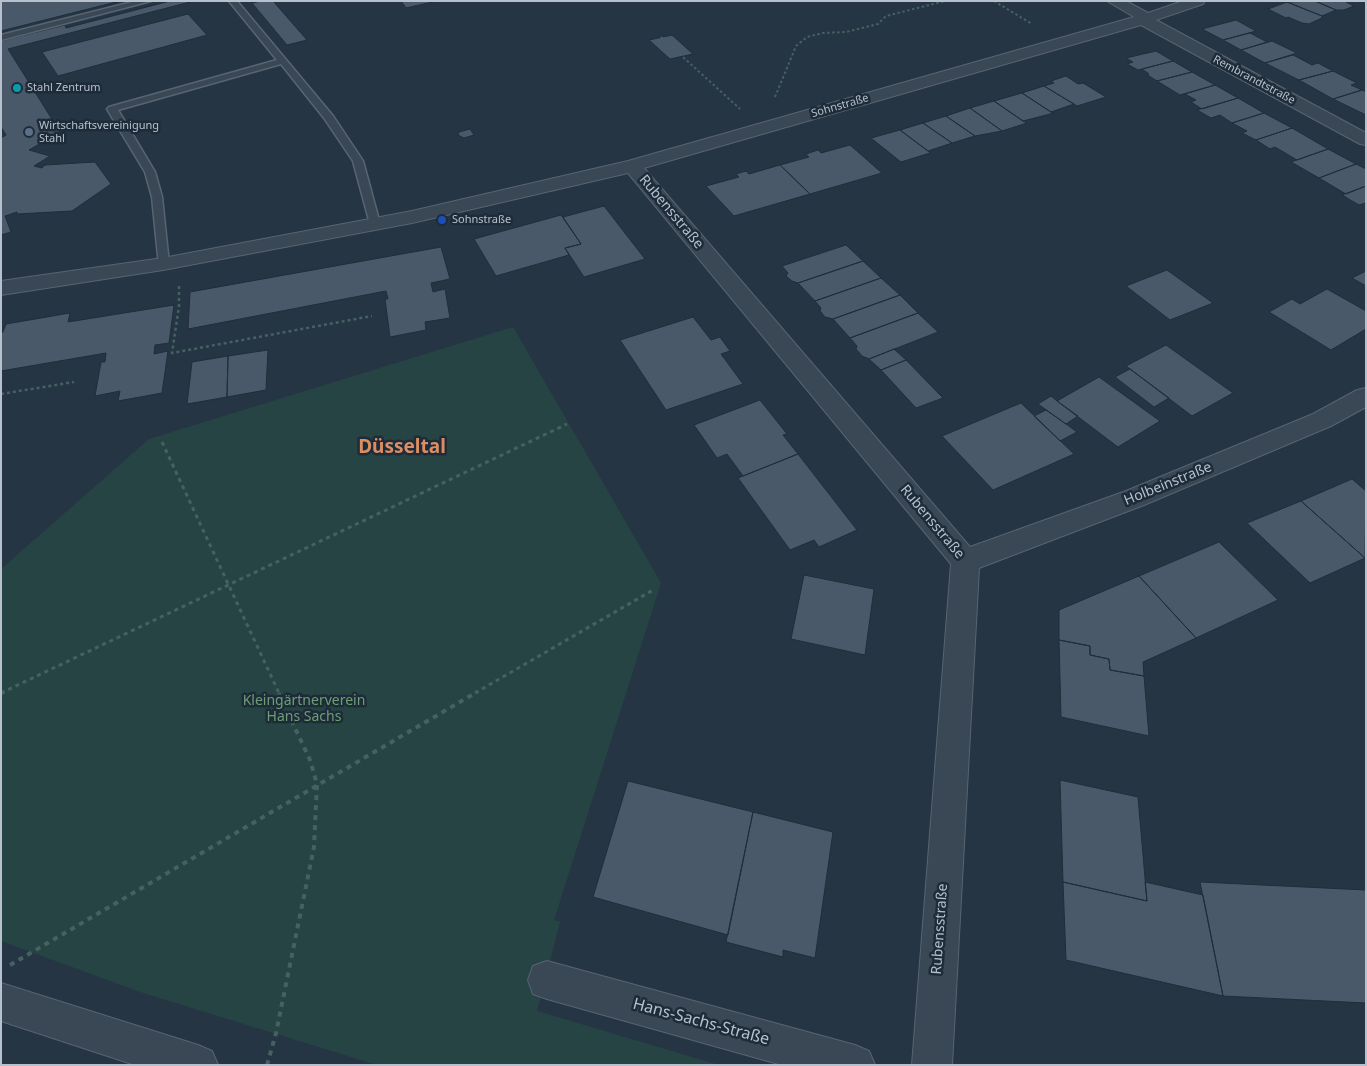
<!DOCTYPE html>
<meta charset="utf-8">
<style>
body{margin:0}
#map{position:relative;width:1367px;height:1066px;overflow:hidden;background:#253544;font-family:"Noto Sans",sans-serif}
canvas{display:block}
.frame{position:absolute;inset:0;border:2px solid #b7c1cd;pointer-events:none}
</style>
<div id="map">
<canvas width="1367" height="1066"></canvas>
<div class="frame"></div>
</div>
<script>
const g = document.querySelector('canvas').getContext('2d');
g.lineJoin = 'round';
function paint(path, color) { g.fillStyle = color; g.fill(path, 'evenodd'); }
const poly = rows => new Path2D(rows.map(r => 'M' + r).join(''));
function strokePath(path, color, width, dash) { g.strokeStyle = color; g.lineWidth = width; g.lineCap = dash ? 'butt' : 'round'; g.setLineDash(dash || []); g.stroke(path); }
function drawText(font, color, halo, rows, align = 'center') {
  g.font = font + ' "Noto Sans",sans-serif'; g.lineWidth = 5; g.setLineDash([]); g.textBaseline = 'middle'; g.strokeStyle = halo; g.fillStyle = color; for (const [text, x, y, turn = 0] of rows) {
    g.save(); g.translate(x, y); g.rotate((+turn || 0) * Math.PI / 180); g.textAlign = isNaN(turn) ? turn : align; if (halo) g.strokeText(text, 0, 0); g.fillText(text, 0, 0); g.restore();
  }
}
const green = poly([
 [513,327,661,583,554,920,560,922,537,1011,719,1065,377,1065,140,992,1,941,1,569,149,439]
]);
const building = poly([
 [1,1,120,1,1,31,1,1],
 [170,1,194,1,8,49,60,132,29,150,50,156,34,166,42,168,45,165,95,162,111,184,72,211,17,214,17,212,5,216,11,232,1,235,1,138,6,135,1,127,1,41,65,25,66,28,170,1],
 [261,1,273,1,307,40,287,45,252,3,261,1],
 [401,1,437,1,406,8,401,1],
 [1315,1,1344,1,1354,6,1344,10,1336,10,1315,1],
 [1315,1,1336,10,1322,16,1287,2,1315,1],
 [1287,2,1322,16,1322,18,1309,24,1302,23,1288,17,1286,18,1268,9,1287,2],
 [188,14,207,35,58,76,42,52,188,14],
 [1236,20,1256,31,1223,40,1202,29,1236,20],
 [1250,33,1267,42,1241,50,1223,40,1250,33],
 [672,35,693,54,670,59,649,40,672,35],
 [1272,41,1297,53,1265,63,1241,50,1272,41],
 [1156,51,1173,61,1138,70,1127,64,1133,62,1126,58,1156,51],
 [1293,55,1312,65,1318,63,1333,71,1299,80,1265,63,1293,55],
 [1173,61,1192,72,1157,81,1146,74,1149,74,1142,69,1173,61],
 [1333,71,1357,83,1351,85,1362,90,1333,99,1299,80,1333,71],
 [1192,72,1215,85,1180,95,1157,81,1192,72],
 [1066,76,1078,84,1083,83,1106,97,1077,106,1044,86,1054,83,1051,81,1066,76],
 [1215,85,1238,98,1202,109,1191,102,1196,100,1185,94,1215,85],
 [1044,86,1074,104,1051,112,1022,93,1044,86],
 [1362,90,1366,92,1366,115,1333,99,1362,90],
 [1022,93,1051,112,1054,113,1023,121,994,101,1022,93],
 [1238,98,1264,113,1232,123,1220,115,1211,118,1197,110,1238,98],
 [994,101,1023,121,1027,123,1002,131,970,108,994,101],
 [970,108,1002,131,975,136,946,116,970,108],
 [1264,113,1292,128,1256,140,1242,133,1247,131,1232,123,1264,113],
 [946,116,975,136,952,143,923,123,946,116],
 [923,123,952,143,928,151,900,130,923,123],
 [1292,128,1328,149,1297,160,1275,147,1270,149,1256,140,1292,128],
 [470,129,474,135,464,138,458,135,459,132,470,129],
 [900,130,928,151,930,153,901,162,871,138,900,130],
 [850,145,882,173,810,194,780,165,809,157,806,154,818,150,821,153,850,145],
 [1328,149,1356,164,1319,178,1291,162,1328,149],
 [1356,164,1366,169,1366,186,1346,194,1319,178,1356,164],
 [780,165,810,194,734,216,706,186,739,177,736,174,746,171,749,174,780,165],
 [1366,186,1366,203,1359,205,1342,195,1366,186],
 [604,206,645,259,584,277,565,248,581,244,563,217,604,206],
 [561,215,581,244,565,248,569,255,496,276,474,239,561,215],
 [846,245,863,261,798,283,792,281,786,276,788,273,782,266,846,245],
 [441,247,450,279,431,283,433,292,445,289,450,318,425,322,426,330,390,337,385,299,388,299,386,291,188,329,190,292,441,247],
 [863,261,881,278,815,301,798,283,863,261],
 [1167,270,1213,303,1170,320,1126,286,1167,270],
 [1366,271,1366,286,1352,278,1366,271],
 [881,278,900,295,833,319,825,317,820,311,821,308,815,301,881,278],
 [1327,289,1366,311,1366,329,1331,350,1269,312,1292,299,1300,304,1327,289],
 [900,295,918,313,850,338,833,319,900,295],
 [174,305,169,343,155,345,154,354,168,351,162,393,118,401,120,391,95,396,101,362,105,362,106,353,1,371,1,333,3,332,6,324,70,313,68,322,174,305],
 [918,313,938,332,869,359,862,356,856,349,857,346,850,338,918,313],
 [693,317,711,340,720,337,730,351,721,354,743,384,666,410,620,340,693,317],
 [1166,345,1233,393,1192,416,1126,366,1166,345],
 [894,349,906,360,881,370,869,359,894,349],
 [268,350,266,390,227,397,228,356,268,350],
 [228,356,227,397,187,404,192,362,228,356],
 [906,360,943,398,916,408,881,370,906,360],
 [1130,369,1169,398,1154,407,1115,377,1130,369],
 [1099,377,1160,421,1118,447,1057,401,1099,377],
 [1051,396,1057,401,1078,416,1066,424,1038,404,1051,396],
 [760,400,787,434,783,435,798,454,743,476,727,454,717,458,694,425,760,400],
 [1021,403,1074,454,993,490,942,436,1021,403],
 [1046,410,1066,424,1077,432,1060,441,1034,416,1046,410],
 [798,454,857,530,819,547,814,540,790,550,738,478,798,454],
 [1352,479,1366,491,1365,558,1301,501,1352,479],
 [1301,501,1365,558,1310,583,1247,523,1301,501],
 [1219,542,1278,600,1196,638,1139,576,1219,542],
 [804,575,874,589,865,655,791,639,804,575],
 [1139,576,1196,638,1143,662,1144,676,1110,670,1109,659,1090,655,1090,646,1059,640,1059,610,1139,576],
 [1059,640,1090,646,1090,655,1109,659,1110,670,1144,676,1149,736,1061,717,1059,640],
 [1060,780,1138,797,1147,901,1063,882,1060,780],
 [628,781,753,812,728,935,593,897,628,781],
 [753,812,833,832,815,958,783,950,783,957,726,942,753,812],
 [1063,882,1147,901,1145,882,1203,895,1223,996,1066,960,1063,882],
 [1200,882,1366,890,1366,1003,1223,996,1200,882]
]);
const pathFar3 = poly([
 [994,1,1032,24],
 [661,37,740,109],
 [775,97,796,46,807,37,823,33,846,32,878,24,886,16,945,1]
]);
const pathFar2 = poly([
 [179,286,179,306,172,353,372,316],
 [1,394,74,382]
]);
const pathFar1 = poly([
 [162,442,279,693],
 [1,693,567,424],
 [475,693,653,590]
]);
const path = poly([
 [1,693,4,692],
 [10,965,477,692],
 [267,1065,276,1033,314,847,317,784,310,760,278,692]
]);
const lane = poly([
 [136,1,151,1,1,40,1,35,136,1],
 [229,1,237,1,333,116,363,161,380,224,375,227,370,224,353,161,324,118,281,64,118,110,155,172,162,197,169,264,167,266,159,266,152,197,145,172,107,109,109,107,277,60,229,1]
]);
const street = poly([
 [1107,1,1126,1,1148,13,1183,1,1205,1,1203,4,1156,20,1366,133,1366,145,1360,144,1141,25,644,168,970,547,1126,491,1313,414,1357,390,1366,388,1366,407,1331,426,1144,505,979,568,952,1065,912,1065,951,564,628,173,412,223,163,270,1,295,1,281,163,258,412,211,628,161,1134,17,1107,1],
 [547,961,855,1045,869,1051,875,1065,782,1065,547,999,533,994,528,980,533,966,547,961],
 [1,983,198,1045,212,1051,218,1065,135,1065,1,1021,1,983]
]);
const markers = [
 [17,88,5,"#0f9aa8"],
 [29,132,5,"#5c6f8a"],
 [442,220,5,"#1a4fb4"]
];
const farStreetnames = [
 ["Rembrandtstraße",1254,80,28],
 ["Sohnstraße",840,106,-16]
];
const farPoinames = [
 ["Stahl Zentrum",27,88],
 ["Wirtschaftsvereinigung",39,126],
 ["Stahl",39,139],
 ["Sohnstraße",452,220]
];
const streetNames = [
 ["Rubensstraße",671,212,50],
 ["Holbeinstraße",1168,484,-22],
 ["Rubensstraße",932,522,50],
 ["Rubensstraße",940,929,-86]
];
const parkNames = [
 ["Kleingärtnerverein",304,701],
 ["Hans Sachs",304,717]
];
const nearStreetnames = [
 ["Hans-Sachs-Straße",701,1022,15]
];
const districtNames = [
 ["Düsseltal",402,448]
];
paint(green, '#274445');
paint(building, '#49596a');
strokePath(building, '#202e3b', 1);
strokePath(lane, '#586471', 3);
strokePath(street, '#586471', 2);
strokePath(pathFar3, '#466161', 2, [2.5, 2.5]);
strokePath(pathFar2, '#466161', 2.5, [3, 3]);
strokePath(pathFar1, '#466161', 3, [4, 4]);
strokePath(path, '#466161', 4, [5, 5]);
paint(lane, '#3a4754');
paint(street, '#3a4754');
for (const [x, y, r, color] of markers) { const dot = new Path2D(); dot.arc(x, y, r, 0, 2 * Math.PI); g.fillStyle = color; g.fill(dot); strokePath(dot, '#1e2c39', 2); }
drawText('11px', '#b7c1cd', '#1e2c39', farStreetnames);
drawText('11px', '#b7c1cd', '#1e2c39', farPoinames, 'left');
drawText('14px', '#b7c1cd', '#1e2c39', streetNames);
drawText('14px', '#6d9f74', '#1e2c39', parkNames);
drawText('16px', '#b7c1cd', '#1e2c39', nearStreetnames);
drawText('bold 19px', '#dc8e63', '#1e2c39', districtNames);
</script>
